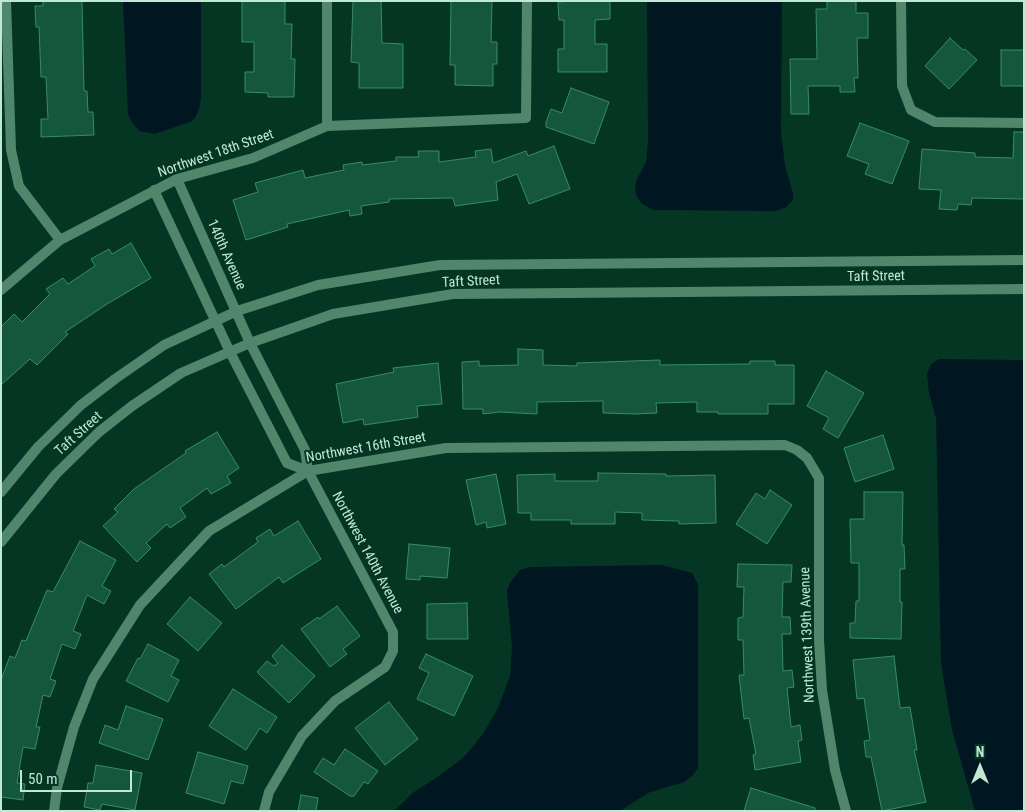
<!DOCTYPE html>
<style>
body{margin:0}
#map{position:relative;width:1025px;height:812px;overflow:hidden;background:#053624;font-family:"Roboto Condensed",sans-serif}
canvas{display:block}
.frame{position:absolute;inset:0;border:2px solid #c0e8d4;pointer-events:none}
.north{position:absolute;left:955px;top:742px;width:50px;height:50px;-webkit-text-stroke:4px #053624;paint-order:stroke;rotate:0deg;font-size:14px;font-weight:700;line-height:20px;text-align:center;color:#c0e8d4}
.north::after{content:'';display:block;margin:auto;width:18px;height:22px;background:#c0e8d4;clip-path:polygon(50% 0,100% 100%,50% 72%,0 100%)}
.scale{position:absolute;left:20px;top:770px;width:112px;height:22px;box-sizing:border-box;border:2px solid #c0e8d4;border-top:0;padding-left:6px;font-size:15px;line-height:18px;white-space:nowrap;color:#c0e8d4;-webkit-text-stroke:4px #053624;paint-order:stroke}
</style>
<div id="map">
<canvas width="1025" height="812"></canvas>
<div class="frame"></div>
<div class="north">N</div>
<div class="scale">50 m</div>
</div>
<script>
const g = document.querySelector('canvas').getContext('2d');
g.lineJoin = 'round';
function paint(path, color) { g.fillStyle = color; g.fill(path, 'evenodd'); }
const poly = rows => new Path2D(rows.map(r => 'M' + r).join(''));
function strokePath(path, color, width, dash) { g.strokeStyle = color; g.lineWidth = width; g.lineCap = dash ? 'butt' : 'round'; g.setLineDash(dash || []); g.stroke(path); }
function drawText(font, color, halo, rows, align = 'center') {
  g.font = font + ' "Roboto Condensed",sans-serif'; g.lineWidth = 4; g.setLineDash([]); g.textBaseline = 'middle'; g.strokeStyle = halo; g.fillStyle = color; for (const [text, x, y, turn = 0] of rows) {
    g.save(); g.translate(x, y); g.rotate((+turn || 0) * Math.PI / 180); g.textAlign = isNaN(turn) ? turn : align; if (halo) g.strokeText(text, 0, 0); g.fillText(text, 0, 0); g.restore();
  }
}
const water = poly([
 [123,1,201,1,201,99,199,109,195,118,190,122,155,134,139,131,130,119,128,114],
 [647,1,782,1,781,131,785,166,793,193,793,200,785,208,775,211,654,210,642,204,636,195,635,187,637,179,646,162,648,140],
 [939,359,1024,360,1024,811,975,811,952,730,941,663,936,418,929,393,927,374,931,364],
 [662,565,692,573,698,584,698,768,693,775,684,782,648,793,620,811,394,811,414,792,439,776,464,757,483,734,498,708,510,676,512,647,507,591,510,583,520,570,530,567]
]);
const building = poly([
 [43,1,82,1,84,91,87,91,88,112,93,112,94,135,41,137,41,119,48,119,46,77,41,77,39,27,36,27,35,6,43,6,43,1],
 [242,1,285,1,285,24,292,24,291,59,295,59,294,97,268,97,268,93,245,92,245,72,254,72,254,42,242,42,242,1],
 [353,1,381,1,382,43,403,44,403,88,359,88,359,63,351,62,353,1],
 [451,1,492,1,491,42,497,42,497,64,493,64,493,86,455,85,455,65,450,65,451,1],
 [572,1,610,1,610,19,595,20,595,44,607,44,607,72,558,72,558,49,564,49,564,20,559,20,558,2,572,1],
 [827,1,856,1,856,13,868,13,868,38,857,38,858,78,854,78,855,92,840,92,840,86,808,86,809,114,791,114,790,59,817,59,816,9,827,9,827,1],
 [950,38,963,50,965,49,977,60,949,89,925,66,950,38],
 [1001,50,1024,50,1024,86,1001,86,1001,50],
 [571,88,609,102,594,144,546,127,546,122,551,109,562,113,571,88],
 [860,123,909,141,892,184,865,174,869,164,847,156,860,123],
 [1014,132,1024,132,1024,199,972,198,971,205,958,204,957,210,939,209,941,190,919,189,922,149,975,153,975,157,1013,158,1014,132],
 [554,146,570,189,529,204,517,174,496,182,498,200,455,206,453,198,389,199,389,202,361,206,362,214,350,216,349,210,287,224,288,227,246,240,233,200,258,192,255,183,303,170,305,178,344,170,343,165,362,162,362,165,396,161,396,157,419,157,418,151,439,151,439,162,476,157,475,151,491,149,493,163,526,151,528,156,554,146],
 [131,243,151,278,107,304,65,332,68,334,37,365,30,359,1,385,1,327,14,314,22,322,50,294,46,289,63,278,68,284,95,266,91,259,109,249,112,254,131,243],
 [518,349,543,350,543,365,577,366,577,363,660,360,660,365,750,364,750,361,775,361,775,365,794,365,794,404,768,404,768,414,718,414,718,412,697,412,697,402,656,403,657,413,635,414,603,413,603,401,537,402,537,414,500,412,483,414,483,409,463,409,462,362,479,361,479,366,518,365,518,349],
 [438,363,442,404,417,406,418,417,364,425,363,419,343,423,336,384,394,372,393,368,438,363],
 [826,371,864,393,838,438,823,429,829,418,807,406,826,371],
 [217,432,239,468,227,476,231,483,211,494,207,488,180,508,186,517,170,528,167,524,146,543,151,548,137,562,103,526,118,512,114,509,134,489,186,453,185,451,217,432],
 [883,435,894,469,855,482,844,448,883,435],
 [598,473,666,474,666,476,715,475,716,523,679,524,679,521,642,520,642,513,615,512,615,524,571,524,571,520,531,520,531,513,518,513,517,475,555,474,555,481,598,481,598,473],
 [496,474,506,524,487,528,486,522,476,525,466,480,496,474],
 [770,490,792,505,767,544,736,524,756,493,765,499,770,490],
 [864,492,903,492,902,545,904,545,905,569,900,569,900,602,902,602,901,639,850,638,850,623,855,623,856,601,859,601,859,563,851,563,850,519,864,519,864,492],
 [298,521,321,559,283,583,279,577,236,609,209,574,222,564,224,567,258,542,256,538,270,529,274,536,298,521],
 [80,541,116,560,102,586,111,591,104,604,87,595,73,631,81,634,75,649,62,644,50,679,56,681,50,697,43,695,36,727,40,727,35,749,23,747,17,783,25,784,23,800,1,797,1,680,10,656,15,658,22,640,26,641,47,590,53,592,80,541],
 [409,544,450,548,447,578,420,576,420,580,406,579,409,544],
 [738,564,792,565,791,582,783,582,782,617,790,617,791,634,782,634,783,671,792,670,794,687,787,688,791,727,800,725,802,740,798,741,801,762,755,770,753,755,756,754,749,718,744,719,739,675,744,675,743,640,738,640,738,618,743,617,744,587,737,587,738,564],
 [190,597,222,623,198,651,167,624,190,597],
 [467,603,468,639,427,639,427,604,467,603],
 [337,606,360,636,343,649,347,654,330,667,301,629,318,617,319,619,337,606],
 [148,644,179,660,171,676,179,680,168,702,126,681,138,658,140,659,148,644],
 [282,645,315,676,289,703,257,672,267,661,274,666,278,663,272,656,282,645],
 [426,654,473,676,454,716,417,699,429,673,419,668,426,654],
 [894,656,900,708,910,707,917,750,914,750,926,802,882,811,871,757,866,757,864,741,870,740,864,698,857,699,853,660,894,656],
 [233,689,277,717,267,733,260,728,246,750,209,726,233,689],
 [389,702,418,739,385,765,355,728,389,702],
 [126,706,163,719,148,760,99,743,105,725,118,730,126,706],
 [345,749,378,771,368,784,364,782,354,796,350,796,314,772,323,758,334,765,345,749],
 [198,752,248,766,243,784,231,781,224,804,186,793,198,752],
 [96,765,142,773,135,810,102,804,100,810,84,807,88,783,93,783,96,765],
 [751,788,815,808,815,811,744,811,751,788],
 [301,795,318,798,316,811,298,811,301,795]
]);
const street = poly([
 [6,1,11,150,19,186,60,240],
 [901,1,902,86,911,110,935,122,1024,123],
 [327,126,327,1],
 [177,179,250,343,305,450,308,471,393,632,393,651,385,667,335,701,302,736,269,792,264,811],
 [154,190,230,352,287,463,308,471],
 [1,290,60,240,177,179,253,158,327,126,526,118,527,1],
 [1,492,38,447,81,405,115,379,164,345,237,311,318,285,440,265,1024,260],
 [1,542,56,474,99,432,132,406,181,373,250,343,333,314,453,294,1024,289],
 [54,811,57,788,74,727,93,679,140,605,209,531,308,471,446,448,785,445,797,450,807,458,819,478,819,640,822,690,835,770,846,811]
]);
const streetNames = [
 ["Northwest 18th Street",216,154,-19],
 ["140th Avenue",226,255,66],
 ["Taft Street",876,277,-1],
 ["Taft Street",471,282,-3],
 ["Taft Street",79,434,-42],
 ["Northwest 16th Street",366,448,-10],
 ["Northwest 140th Avenue",367,553,62],
 ["Northwest 139th Avenue",808,635,-92]
];
paint(water, '#001721');
paint(building, '#15573e');
strokePath(building, '#368c69', 1);
strokePath(street, '#4f866c', 10);
drawText('14px', '#c0e8d4', '#053624', streetNames);
</script>
